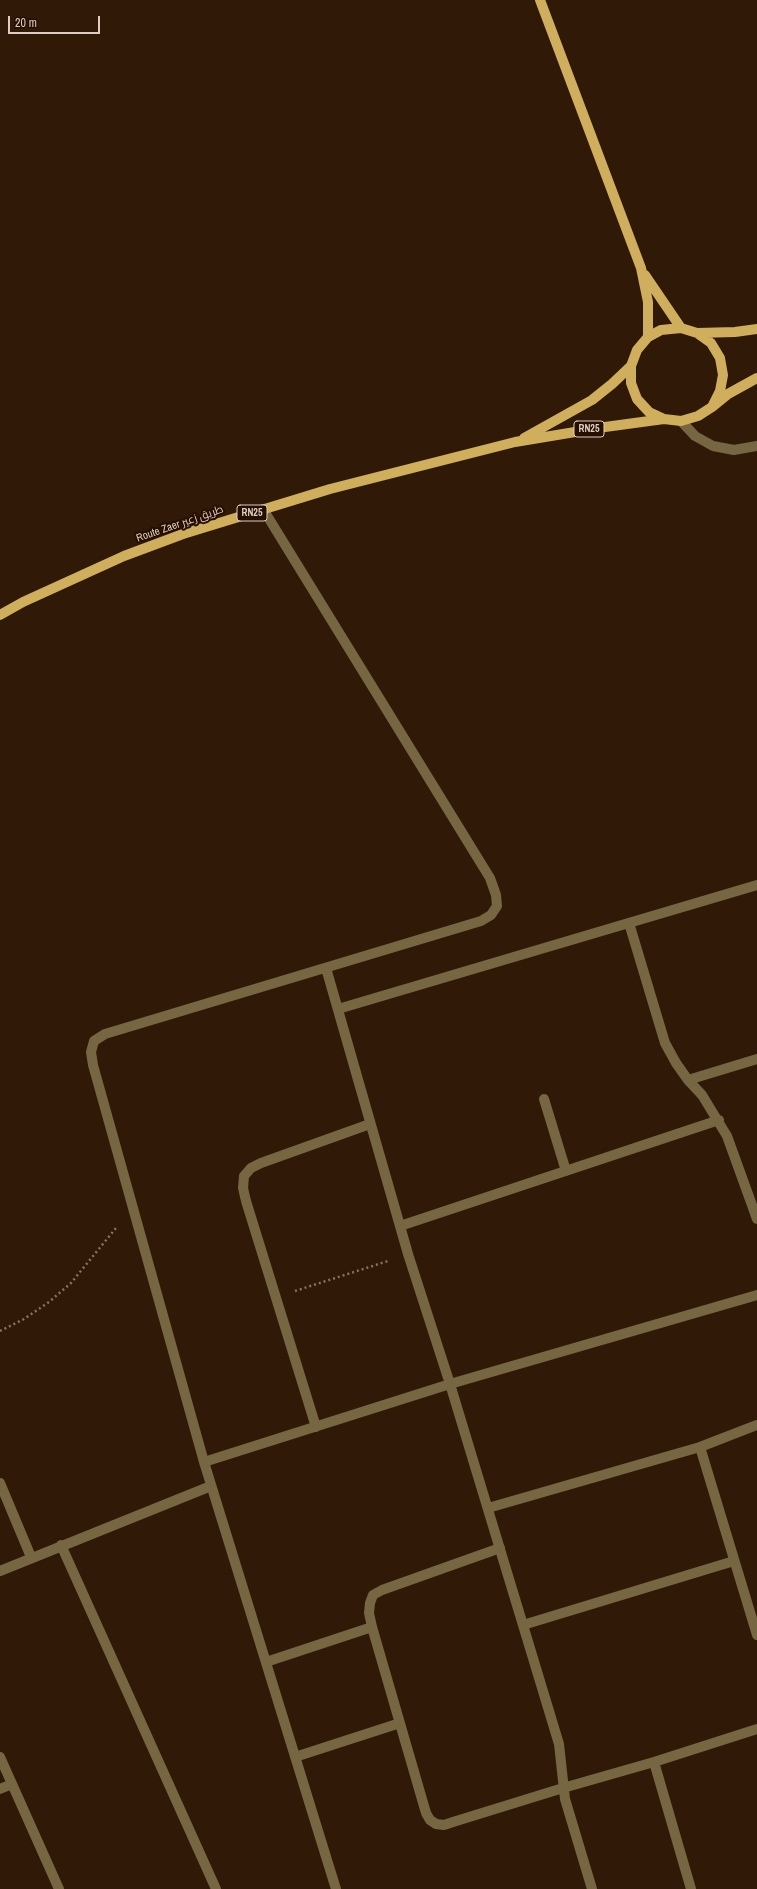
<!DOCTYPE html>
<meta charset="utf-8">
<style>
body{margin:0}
#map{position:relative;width:757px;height:1889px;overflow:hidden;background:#311907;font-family:"Archivo Narrow",sans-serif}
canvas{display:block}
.scale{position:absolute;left:8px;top:16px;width:92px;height:18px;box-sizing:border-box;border:2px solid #decdc3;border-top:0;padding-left:5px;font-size:12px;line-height:14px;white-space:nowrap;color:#decdc3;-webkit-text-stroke:3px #260f01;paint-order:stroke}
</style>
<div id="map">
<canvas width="757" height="1889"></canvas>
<div class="scale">20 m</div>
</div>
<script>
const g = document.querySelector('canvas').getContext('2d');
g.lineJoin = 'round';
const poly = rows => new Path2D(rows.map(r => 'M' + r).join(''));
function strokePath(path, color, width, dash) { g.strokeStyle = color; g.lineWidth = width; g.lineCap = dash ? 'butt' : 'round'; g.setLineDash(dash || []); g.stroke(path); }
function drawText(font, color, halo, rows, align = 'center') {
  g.font = font + ' "Archivo Narrow",Cairo,sans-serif'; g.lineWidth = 4; g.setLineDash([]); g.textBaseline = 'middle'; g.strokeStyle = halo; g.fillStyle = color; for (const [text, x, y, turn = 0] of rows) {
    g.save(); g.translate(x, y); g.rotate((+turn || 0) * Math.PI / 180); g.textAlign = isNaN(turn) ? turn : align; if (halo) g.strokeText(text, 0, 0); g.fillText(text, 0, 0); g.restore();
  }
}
const path = poly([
 [295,1291,388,1261],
 [0,1331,24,1319,49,1302,71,1283,116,1228]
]);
const minor = poly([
 [681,421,695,436,713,446,734,450,757,446],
 [263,509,490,878,496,895,497,906,491,915,481,921,105,1034,94,1041,91,1052,93,1065,204,1462,336,1889],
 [629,923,665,1043,676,1063,688,1080,702,1095,727,1136,757,1219],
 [326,968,408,1254,450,1384,559,1744,565,1799,592,1889],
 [338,1009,757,885],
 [688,1080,757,1059],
 [544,1099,566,1171],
 [400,1226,719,1120],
 [316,1427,246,1201,243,1188,244,1176,251,1168,261,1163,370,1124],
 [700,1447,757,1635],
 [204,1462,450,1384,757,1295],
 [0,1483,31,1557],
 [488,1508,700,1447,757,1425],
 [61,1545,216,1889],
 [500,1548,382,1590,373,1595,370,1603,369,1613,372,1627,426,1813,430,1820,436,1824,444,1825,453,1822,563,1788,654,1762,757,1729],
 [0,1571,211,1486],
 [523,1625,734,1561],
 [266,1662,372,1627],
 [0,1757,59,1889],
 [295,1757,400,1723],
 [654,1762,691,1889],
 [0,1789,12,1784]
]);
const major = poly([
 [540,0,641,268,648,302,648,337],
 [645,275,681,328],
 [697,333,735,332,757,329],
 [712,407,720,391,723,375,720,358,711,343,697,333,681,328,661,330,648,337,637,350,631,366,631,383,637,399,649,412,664,419,681,421,698,416,712,407,728,394,757,378],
 [524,438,592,400,612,384,631,366],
 [0,615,23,602,124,556,183,534,330,489,515,442,605,427,664,419]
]);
const shields = [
 [589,429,30],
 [252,513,30]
];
const shieldNames = [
 ["RN25",589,429],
 ["RN25",252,513]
];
const streetNames = [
 ["Route Zaer طريق زعير",180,524,-19]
];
strokePath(path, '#877365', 2.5, [2, 3]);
strokePath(minor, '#766742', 10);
strokePath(major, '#cfae5e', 10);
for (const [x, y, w] of shields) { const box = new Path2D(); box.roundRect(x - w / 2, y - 8, w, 16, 3); g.fillStyle = '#260f01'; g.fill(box); strokePath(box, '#decdc3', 1); }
drawText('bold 10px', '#decdc3', null, shieldNames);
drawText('11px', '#decdc3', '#260f01', streetNames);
</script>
